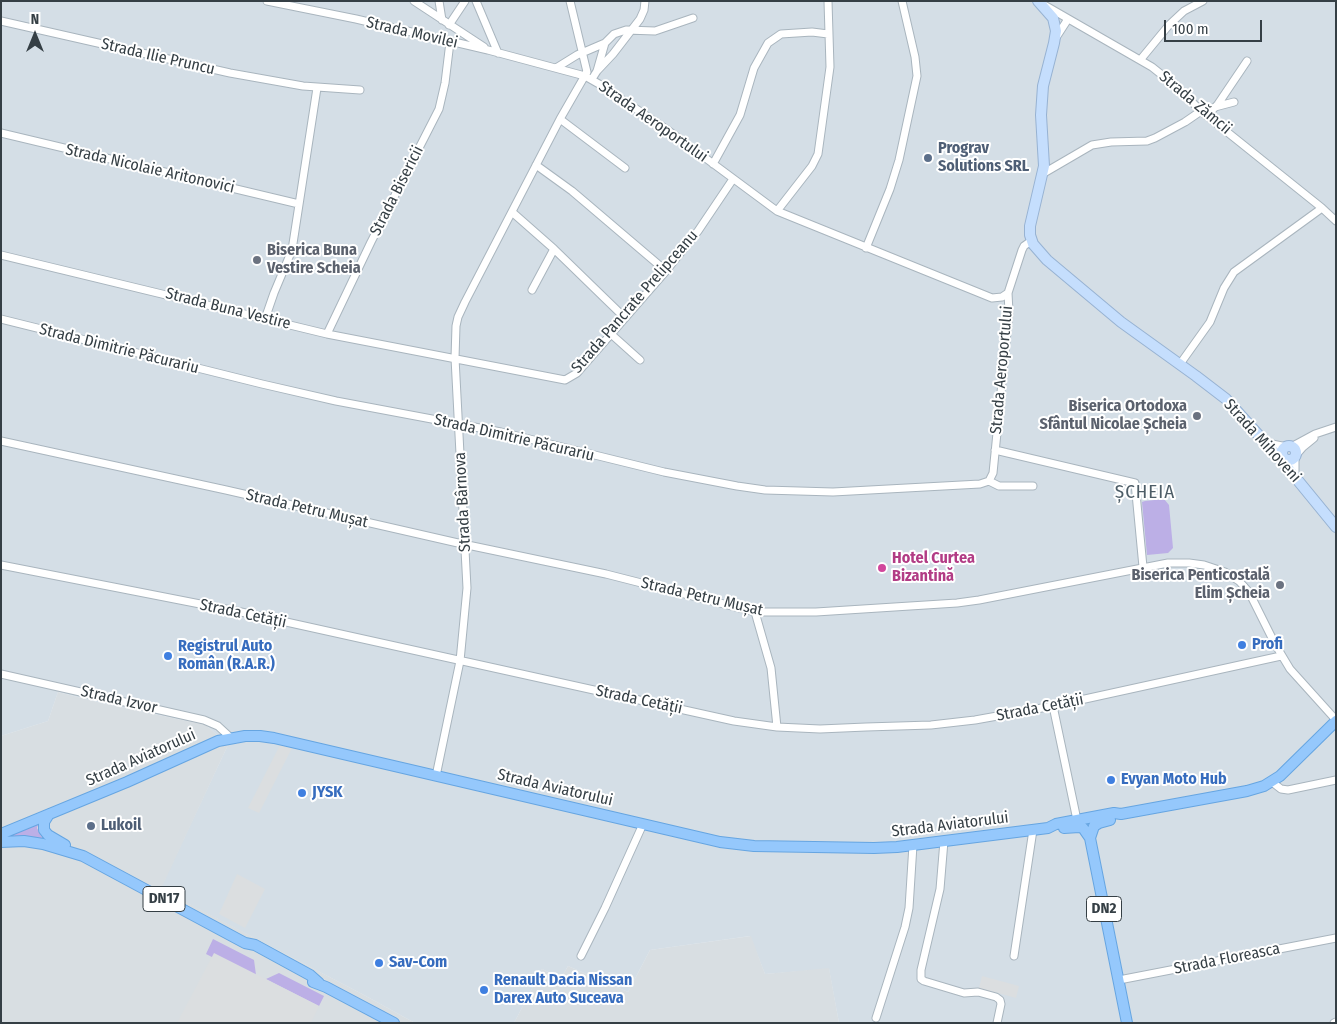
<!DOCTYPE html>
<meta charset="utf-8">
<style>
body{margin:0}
#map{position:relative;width:1337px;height:1024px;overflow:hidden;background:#e6ecf2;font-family:"Fira Sans Condensed",sans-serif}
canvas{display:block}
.frame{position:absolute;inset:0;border:2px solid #353f45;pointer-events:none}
.north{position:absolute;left:10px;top:10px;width:50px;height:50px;-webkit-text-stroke:4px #fff;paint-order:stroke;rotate:0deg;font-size:14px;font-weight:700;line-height:20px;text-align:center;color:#353f45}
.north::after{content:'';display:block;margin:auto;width:18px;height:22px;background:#353f45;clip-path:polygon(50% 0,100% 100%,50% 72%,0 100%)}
.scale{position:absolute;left:1164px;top:20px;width:98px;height:22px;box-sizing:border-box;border:2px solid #353f45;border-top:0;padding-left:6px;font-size:15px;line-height:18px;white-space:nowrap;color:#353f45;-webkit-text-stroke:4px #fff;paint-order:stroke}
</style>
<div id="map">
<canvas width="1337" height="1024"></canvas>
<div class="frame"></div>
<div class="north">N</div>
<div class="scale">100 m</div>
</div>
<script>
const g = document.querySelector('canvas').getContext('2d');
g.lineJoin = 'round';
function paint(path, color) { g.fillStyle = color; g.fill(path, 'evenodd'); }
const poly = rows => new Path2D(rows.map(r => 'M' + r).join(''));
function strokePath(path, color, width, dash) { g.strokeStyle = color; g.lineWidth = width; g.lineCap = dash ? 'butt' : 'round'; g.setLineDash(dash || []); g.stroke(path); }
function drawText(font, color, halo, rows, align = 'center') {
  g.font = font + ' "Fira Sans Condensed",sans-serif'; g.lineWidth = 4; g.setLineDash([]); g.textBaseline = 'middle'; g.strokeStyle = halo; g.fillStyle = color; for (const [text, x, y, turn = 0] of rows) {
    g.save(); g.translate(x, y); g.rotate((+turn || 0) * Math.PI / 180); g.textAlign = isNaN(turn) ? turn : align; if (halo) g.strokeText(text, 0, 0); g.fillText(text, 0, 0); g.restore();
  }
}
const residential = poly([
 [1,1,1336,1,1336,1023,839,1023,829,969,765,974,750,936,650,950,628,992,568,966,561,978,542,969,514,1023,415,1023,364,995,160,889,228,745,206,725,101,703,58,692,48,721,1,736]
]);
const industrial = poly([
 [58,692,101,703,206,725,228,745,161,889,364,995,415,1023,1,1023,1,736,48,721],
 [751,936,765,974,829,968,839,1023,514,1023,542,969,561,978,568,966,628,992,650,950]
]);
const green = poly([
 [1164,499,1169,505,1173,548,1168,553,1147,555,1142,502,1145,501],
 [40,819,37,828,41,836,48,842,8,838,1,835],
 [213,939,254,960,256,975,253,978,206,954],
 [279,973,324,996,319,1006,266,979]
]);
const parking = poly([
 [280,745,292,748,259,813,248,808],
 [237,874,265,889,245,928,219,914],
 [214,953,319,1006,311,1023,177,1023],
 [982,976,1019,986,1016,998,979,988]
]);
const minor = poly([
 [267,1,356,19,488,50,585,76,599,84,669,131,777,211,992,298,1002,297,1008,293],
 [414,1,484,47],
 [439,1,442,20],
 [476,1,498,53],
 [1046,6,1152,67,1177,87,1201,111,1322,208,1336,221],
 [1,21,230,73,303,86,360,90],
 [449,25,465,1],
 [1057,36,1068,19],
 [1141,59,1169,25,1184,11,1203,1],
 [556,68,577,55,605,43],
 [597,71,613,54,640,19,644,10,645,1],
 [592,79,597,71,605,43,614,34,626,30,655,31,693,18],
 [1215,107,1234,102],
 [1207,116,1218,104,1247,61],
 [560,119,625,168],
 [1,133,299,204],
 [713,164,740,115,754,68,768,43,781,34,812,32,828,34],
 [536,165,572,191,666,271],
 [1044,173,1092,145,1111,142,1147,141,1155,138,1185,122,1201,111],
 [777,211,812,166,818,154,830,67,828,1],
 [512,212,554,249,625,318],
 [866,248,890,189,899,160,917,76,915,57,902,1],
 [1,255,327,334,565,380,577,373,666,271,698,231,733,179],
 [532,290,554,249],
 [1008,293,1022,250,1024,246,1031,241],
 [1,319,262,384,336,401,501,432,664,472,737,486,765,490,833,492,980,484,989,481],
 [265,319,274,293,292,250,317,88],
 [327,334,371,242,439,109,445,83,450,42],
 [611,334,640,360],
 [1180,364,1210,322,1224,288,1234,272,1322,208],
 [1,441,226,490,458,543,606,574,755,612,816,612,957,603,979,600,1168,563,1189,563,1204,565,1225,572,1239,581,1249,592,1275,644,1290,669,1336,720],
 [1267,443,1287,447],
 [1291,447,1315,434,1336,427],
 [995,450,1135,483,1143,567],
 [1296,455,1303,447,1314,438],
 [1295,458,1295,477],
 [989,481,993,473,1009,312,1008,293],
 [989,481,999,486,1033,486],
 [1,565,241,612,734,721,777,727,820,729,866,727,931,725,975,720,1053,706,1281,656],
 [755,612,771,668,777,727],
 [1,674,204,720,218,726,231,738],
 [1053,706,1077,820],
 [436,776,460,661,467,588,455,358,456,326,458,317,465,302,560,119,587,72,570,1],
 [1272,782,1281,789,1288,790,1336,780],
 [944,841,940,889,921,970,921,979,924,981,964,993,978,992,996,997,1000,1000,1001,1004,997,1023],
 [581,956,605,908,643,824],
 [1014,956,1033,830],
 [1119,980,1336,938],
 [876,1018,905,927,909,908,913,845],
 [1334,1023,1336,1022]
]);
const secondary = poly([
 [1038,1,1053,18,1056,31,1054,43,1043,86,1041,115,1044,166,1030,226,1030,235,1033,244,1047,260,1121,322,1196,376,1226,399,1282,461,1336,527],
 '1282 453a7 7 0 1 1 14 0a7 7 0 1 1-14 0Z'
]);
const primary = poly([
 [49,814,44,822,44,830,48,835,65,845],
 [1064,828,1079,827,1083,828,1090,838,1127,1023],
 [1,834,127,782,218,741,245,736,260,736,274,738,720,842,754,846,874,848,897,847,1048,828,1056,824,1077,820,1114,813,1121,814,1247,791,1264,786,1280,776,1336,721],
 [1090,838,1094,826,1099,823,1110,820],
 [1,842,24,841,43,844,83,856,245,943,255,945,310,975,319,983],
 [313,982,326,987,394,1023]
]);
const markers = [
 [928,158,5,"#5c6f8a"],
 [257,260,5,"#6b7280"],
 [1197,416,5,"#6b7280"],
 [882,568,5,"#d1479c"],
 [1280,585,5,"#6b7280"],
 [1242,645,5,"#3f7fe0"],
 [168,656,5,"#3f7fe0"],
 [1111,780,5,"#3f7fe0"],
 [302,793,5,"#3f7fe0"],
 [91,826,5,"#5c6f8a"],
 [379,963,5,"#3f7fe0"],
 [484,990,5,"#3f7fe0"]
];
const shields = [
 [164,899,42],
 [1104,909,35]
];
const shieldNames = [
 ["DN17",164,899],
 ["DN2",1104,909]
];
const streetNames = [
 ["Strada Movilei",412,33,13],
 ["Strada Ilie Pruncu",158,57,13],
 ["Strada Zămcii",1195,103,40],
 ["Strada Aeroportului",653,122,35],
 ["Strada Nicolaie Aritonovici",150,169,13],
 ["Strada Bisericii",397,191,-63],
 ["Strada Pancrate Prelipceanu",635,302,-49],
 ["Strada Buna Vestire",228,309,14],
 ["Strada Dimitrie Păcurariu",119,349,14],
 ["Strada Aeroportului",1002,370,-85],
 ["Strada Dimitrie Păcurariu",514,438,13],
 ["Strada Mihoveni",1262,441,48],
 ["Strada Bârnova",463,502,-93],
 ["Strada Petru Mușat",307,509,13],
 ["Strada Petru Mușat",702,597,13],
 ["Strada Cetății",243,614,12],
 ["Strada Izvor",119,700,13],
 ["Strada Cetății",639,700,12],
 ["Strada Cetății",1040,708,-11],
 ["Strada Aviatorului",141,758,-24],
 ["Strada Aviatorului",555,788,13],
 ["Strada Aviatorului",950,825,-7],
 ["Strada Floreasca",1227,959,-11]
];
const serviceNames = [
 ["Prograv",938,149],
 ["Solutions SRL",938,167],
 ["Lukoil",101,826]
];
const worshipNames = [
 ["Biserica Buna",267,251,"left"],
 ["Vestire Scheia",267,269,"left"],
 ["Biserica Ortodoxa",1187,407],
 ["Sfântul Nicolae Șcheia",1187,425],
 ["Biserica Penticostală",1270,576],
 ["Elim Șcheia",1270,594]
];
const hotelNames = [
 ["Hotel Curtea",892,559],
 ["Bizantină",892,577]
];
const shopNames = [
 ["Profi",1252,645],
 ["Registrul Auto",178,647],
 ["Român (R.A.R.)",178,665],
 ["Evyan Moto Hub",1121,780],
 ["JYSK",312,793],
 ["Sav-Com",389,963],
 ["Renault Dacia Nissan",494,981],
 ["Darex Auto Suceava",494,999]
];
const quarterNames = [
 ["ȘCHEIA",1145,493]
];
paint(residential, '#d4dee6');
paint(industrial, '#d8dee2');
paint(green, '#bcafe6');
paint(parking, '#dbdee0');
strokePath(minor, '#a9b5be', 9);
strokePath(secondary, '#97b2d2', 12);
strokePath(primary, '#66a5e1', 12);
strokePath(minor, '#fff', 7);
strokePath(secondary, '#c5defd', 10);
strokePath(primary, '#95c8fc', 10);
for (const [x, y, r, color] of markers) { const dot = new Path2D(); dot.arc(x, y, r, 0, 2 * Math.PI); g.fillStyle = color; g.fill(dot); strokePath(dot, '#fff', 2); }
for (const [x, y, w] of shields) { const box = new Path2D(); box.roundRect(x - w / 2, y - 12.5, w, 25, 4); g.fillStyle = '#fff'; g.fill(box); strokePath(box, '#353f45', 1); }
drawText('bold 15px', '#353f45', null, shieldNames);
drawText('16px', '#353f45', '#fff', streetNames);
drawText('bold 16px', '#4e5e75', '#fff', serviceNames, 'left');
drawText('bold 16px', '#5b616d', '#fff', worshipNames, 'right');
drawText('bold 16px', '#b23c85', '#fff', hotelNames, 'left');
drawText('bold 16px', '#366cbe', '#fff', shopNames, 'left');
g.letterSpacing = '1px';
drawText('19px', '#4d5d67', '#fff', quarterNames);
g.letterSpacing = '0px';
</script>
